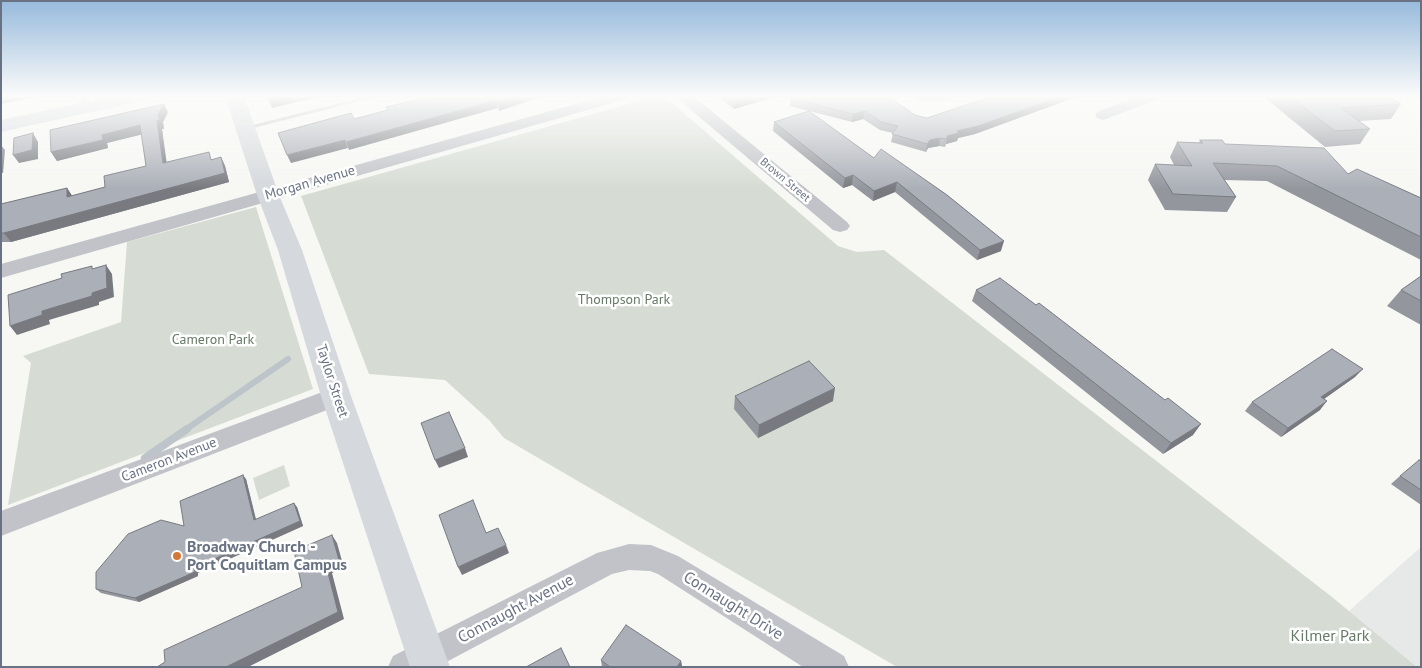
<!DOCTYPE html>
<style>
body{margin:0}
#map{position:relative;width:1422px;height:668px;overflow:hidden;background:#f7f7f4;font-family:"PT Sans",sans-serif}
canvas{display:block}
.frame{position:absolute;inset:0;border:2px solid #697283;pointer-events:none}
</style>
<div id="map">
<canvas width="1422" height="668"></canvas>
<div class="frame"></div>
</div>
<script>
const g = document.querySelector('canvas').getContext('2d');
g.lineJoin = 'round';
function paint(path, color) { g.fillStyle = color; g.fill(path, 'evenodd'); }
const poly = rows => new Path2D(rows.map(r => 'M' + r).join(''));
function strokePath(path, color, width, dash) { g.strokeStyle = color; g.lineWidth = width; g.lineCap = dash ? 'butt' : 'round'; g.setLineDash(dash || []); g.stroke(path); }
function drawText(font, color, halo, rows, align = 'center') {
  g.font = font + ' "PT Sans",sans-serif'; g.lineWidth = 5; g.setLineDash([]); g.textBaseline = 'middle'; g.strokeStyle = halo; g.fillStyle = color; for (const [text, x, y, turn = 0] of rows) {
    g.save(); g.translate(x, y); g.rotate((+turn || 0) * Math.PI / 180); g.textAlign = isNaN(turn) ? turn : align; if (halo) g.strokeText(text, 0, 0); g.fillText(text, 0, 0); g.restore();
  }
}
const built = poly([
 [1421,547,1421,667,1417,667,1349,611]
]);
const green = poly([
 [657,96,664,96,838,246,857,252,884,250,1332,597,1417,667,897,667,504,438,489,420,445,380,369,374,301,196],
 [256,207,313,389,8,505,31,363,23,356,121,322,127,242],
 [284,465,290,486,259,500,253,478]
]);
const streamFar1 = poly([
 [185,430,288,359]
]);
const stream = poly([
 [145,458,187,429]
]);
const lane = poly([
 [81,96,89,96,89,109,82,107,81,96],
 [368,96,380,96,245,130,241,128,368,96],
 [1413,96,1421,96,1421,99,1414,98,1413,96]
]);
const street = poly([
 [604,96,628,96,626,99,1,278,1,264,604,96],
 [677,96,693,96,847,222,850,226,847,230,840,232,833,230,678,99,677,96],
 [915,96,952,96,950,99,944,101,925,102,916,99,915,96],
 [1139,96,1160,96,1158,99,1109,118,1103,120,1097,118,1095,115,1097,112,1139,96],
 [336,387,345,389,348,396,345,403,1,536,1,511,336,387],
 [629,544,651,545,678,556,844,656,849,667,803,667,658,574,650,571,629,570,612,574,437,667,388,667,393,656,597,553,629,544]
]);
const secondary = poly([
 [113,96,147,96,144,100,137,102,1,132,1,120,113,96],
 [225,96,244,96,279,195,302,250,351,396,450,667,410,667,321,396,278,250,257,195,225,96]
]);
const wall = poly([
 [718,96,778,96,734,109],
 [1077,96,1076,97,975,134,958,138,957,141,946,144,945,147,939,146,928,148,926,152,891,142,893,133,880,130,863,119,852,122,790,106,791,98,915,115,927,118],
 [1265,96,1388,96,1401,104,1391,119,1359,121,1370,129,1360,144,1325,147,1264,97],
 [809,111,1001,251,977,260,895,192,873,201,852,185,843,188,773,131,774,122],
 [168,112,163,122,164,129,162,129,166,163,213,159,221,157,225,166,229,182,11,242,1,242,1,204,67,188,72,196,105,187,146,166,141,134,107,143,108,148,57,161,51,152],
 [1200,140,1225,144,1348,174,1421,198,1421,260,1267,181,1224,180,1236,197,1227,212,1165,210,1148,180,1155,164,1174,165,1170,157,1177,142,1199,143],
 [1421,276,1421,325,1387,306,1401,290],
 [976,290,1193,435,1163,454,972,301],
 [1355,377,1324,399,1320,410,1281,437,1245,411,1252,402],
 [735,396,833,401,758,438,734,409],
 [1421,461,1421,505,1391,484,1400,476],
 [246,479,256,519,297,507,303,526,198,573,198,576,139,602,101,593,96,589,184,526],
 [601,660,681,661,682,667,602,667]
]);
const shadedWall = poly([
 [1,96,41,96,1,104],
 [287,96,322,96,272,108,269,100],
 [520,96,544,96,499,111,498,103],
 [753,96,778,96,734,109,735,101],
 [1062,96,1077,96,1076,97,975,134,958,138,957,141,946,144,947,136,957,131],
 [497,100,498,108,349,150,346,142],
 [164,104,168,112,163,122,164,129,162,129,168,172,163,163,157,121,158,114],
 [865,111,863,119,852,122,853,114],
 [140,125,144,134,107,143,108,148,57,161,51,152,102,135],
 [33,133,38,142,38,159,19,163,13,155],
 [940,138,939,146,928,148,926,152,927,144,930,140],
 [345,140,348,148,291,163,287,155],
 [1,145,5,150,3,173,1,173],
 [221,157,225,166,229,182,11,242,4,233],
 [853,175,852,185,843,188,845,178],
 [897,182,895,192,873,201,874,191],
 [67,188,73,197,67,197],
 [1004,241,1001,251,977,260,980,250],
 [106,265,112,274,114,297,99,302,99,305,49,320,50,324,17,335,10,326,42,311,92,293],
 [1363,369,1355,377,1314,406,1321,397],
 [835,388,833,401,758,438,759,425],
 [1327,401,1320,410,1281,437,1288,428],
 [1201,424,1193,435,1163,454,1171,443],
 [465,448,468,457,439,468,435,460],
 [243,475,246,479,257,525,254,520],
 [294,503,297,507,303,526,198,573,198,576,139,602,135,598,194,568],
 [332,535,337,543,344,568,332,573,344,619,248,667,226,667,326,565],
 [506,545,509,553,462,575,458,567],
 [681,661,682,667,677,667]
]);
const building = poly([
 [267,96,287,96,269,100,267,96],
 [433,96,520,96,498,103,497,100,346,142,345,140,287,155,278,133,351,113,354,119,388,110,386,107,433,96],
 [728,96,753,96,735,101,728,96],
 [798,96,887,96,915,115,927,118,993,96,1062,96,978,126,957,131,959,133,947,136,947,139,940,138,930,140,927,144,892,134,898,126,881,122,865,111,853,114,791,98,798,96],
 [1289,96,1388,96,1401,104,1341,108,1370,129,1335,131,1289,96],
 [164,104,158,114,160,120,157,121,163,163,209,152,211,160,221,157,225,173,4,233,1,233,1,204,67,188,67,197,105,187,104,176,146,166,140,125,102,135,103,140,51,152,50,130,164,104],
 [809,111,874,158,881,149,947,195,1004,241,980,250,897,182,874,191,853,175,845,178,774,122,809,111],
 [33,133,32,150,13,155,14,138,33,133],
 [1200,140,1222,140,1225,144,1324,148,1348,174,1357,169,1421,198,1421,237,1277,166,1213,163,1236,197,1173,194,1155,164,1192,166,1177,142,1203,143,1200,140],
 [106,265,107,288,92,293,92,296,42,311,42,315,10,326,8,295,62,278,61,274,92,266,92,269,106,265],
 [1421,276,1421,301,1401,290,1421,276],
 [1000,278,1036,305,1039,303,1165,400,1168,398,1201,424,1171,443,976,290,1000,278],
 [1332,349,1363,369,1321,397,1327,401,1288,428,1252,402,1332,349],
 [809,361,835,388,759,425,735,396,809,361],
 [449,412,465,448,435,460,421,423,449,412],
 [1419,460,1421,461,1421,490,1400,476,1419,460],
 [243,475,254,520,294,503,300,521,194,568,195,572,135,598,96,589,96,572,128,534,161,520,184,526,180,501,243,475],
 [473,500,486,533,498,528,506,545,458,567,439,515,473,500],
 [332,535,339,560,326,565,338,612,226,667,157,667,165,662,164,650,302,587,294,551,332,535],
 [626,625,681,661,677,667,610,667,601,660,626,625],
 [561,648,570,667,526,667,561,648]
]);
const markers = [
 [177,556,5,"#d37938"]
];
const farStreetnames = [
 ["Brown Street",785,180,40]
];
const streetNames = [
 ["Morgan Avenue",310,183,-16],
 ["Taylor Street",332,381,72],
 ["Cameron Avenue",169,460,-21]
];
const parkNames = [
 ["Thompson Park",624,300],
 ["Cameron Park",213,340]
];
const nearPoinames = [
 ["Broadway Church -",187,547],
 ["Port Coquitlam Campus",187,565]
];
const nearStreetnames = [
 ["Connaught Drive",733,606,32],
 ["Connaught Avenue",516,609,-28]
];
const nearParknames = [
 ["Kilmer Park",1330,636]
];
paint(built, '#e7e8e8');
paint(green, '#d6dcd4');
strokePath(streamFar1, '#bdc4ca', 6);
strokePath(stream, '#bdc4ca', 8);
paint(lane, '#c1c3c8');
paint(street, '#c1c3c8');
paint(secondary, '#d5d8dc');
paint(wall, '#93969d');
paint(shadedWall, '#787a80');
paint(building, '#abafb7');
strokePath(building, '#787a80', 1);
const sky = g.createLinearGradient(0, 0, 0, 189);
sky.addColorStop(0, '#97badc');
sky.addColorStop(0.51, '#fbfbfa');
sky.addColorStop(1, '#fbfbfa00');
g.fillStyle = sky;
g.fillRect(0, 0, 1422, 189);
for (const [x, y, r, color] of markers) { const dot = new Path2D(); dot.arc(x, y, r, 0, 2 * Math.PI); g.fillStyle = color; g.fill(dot); strokePath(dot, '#fff', 2); }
drawText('11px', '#697283', '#fff', farStreetnames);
drawText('14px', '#697283', '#fff', streetNames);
drawText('14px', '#677a67', '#fff', parkNames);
drawText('bold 16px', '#697283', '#fff', nearPoinames, 'left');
drawText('16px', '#697283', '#fff', nearStreetnames);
drawText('16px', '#677a67', '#fff', nearParknames);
</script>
